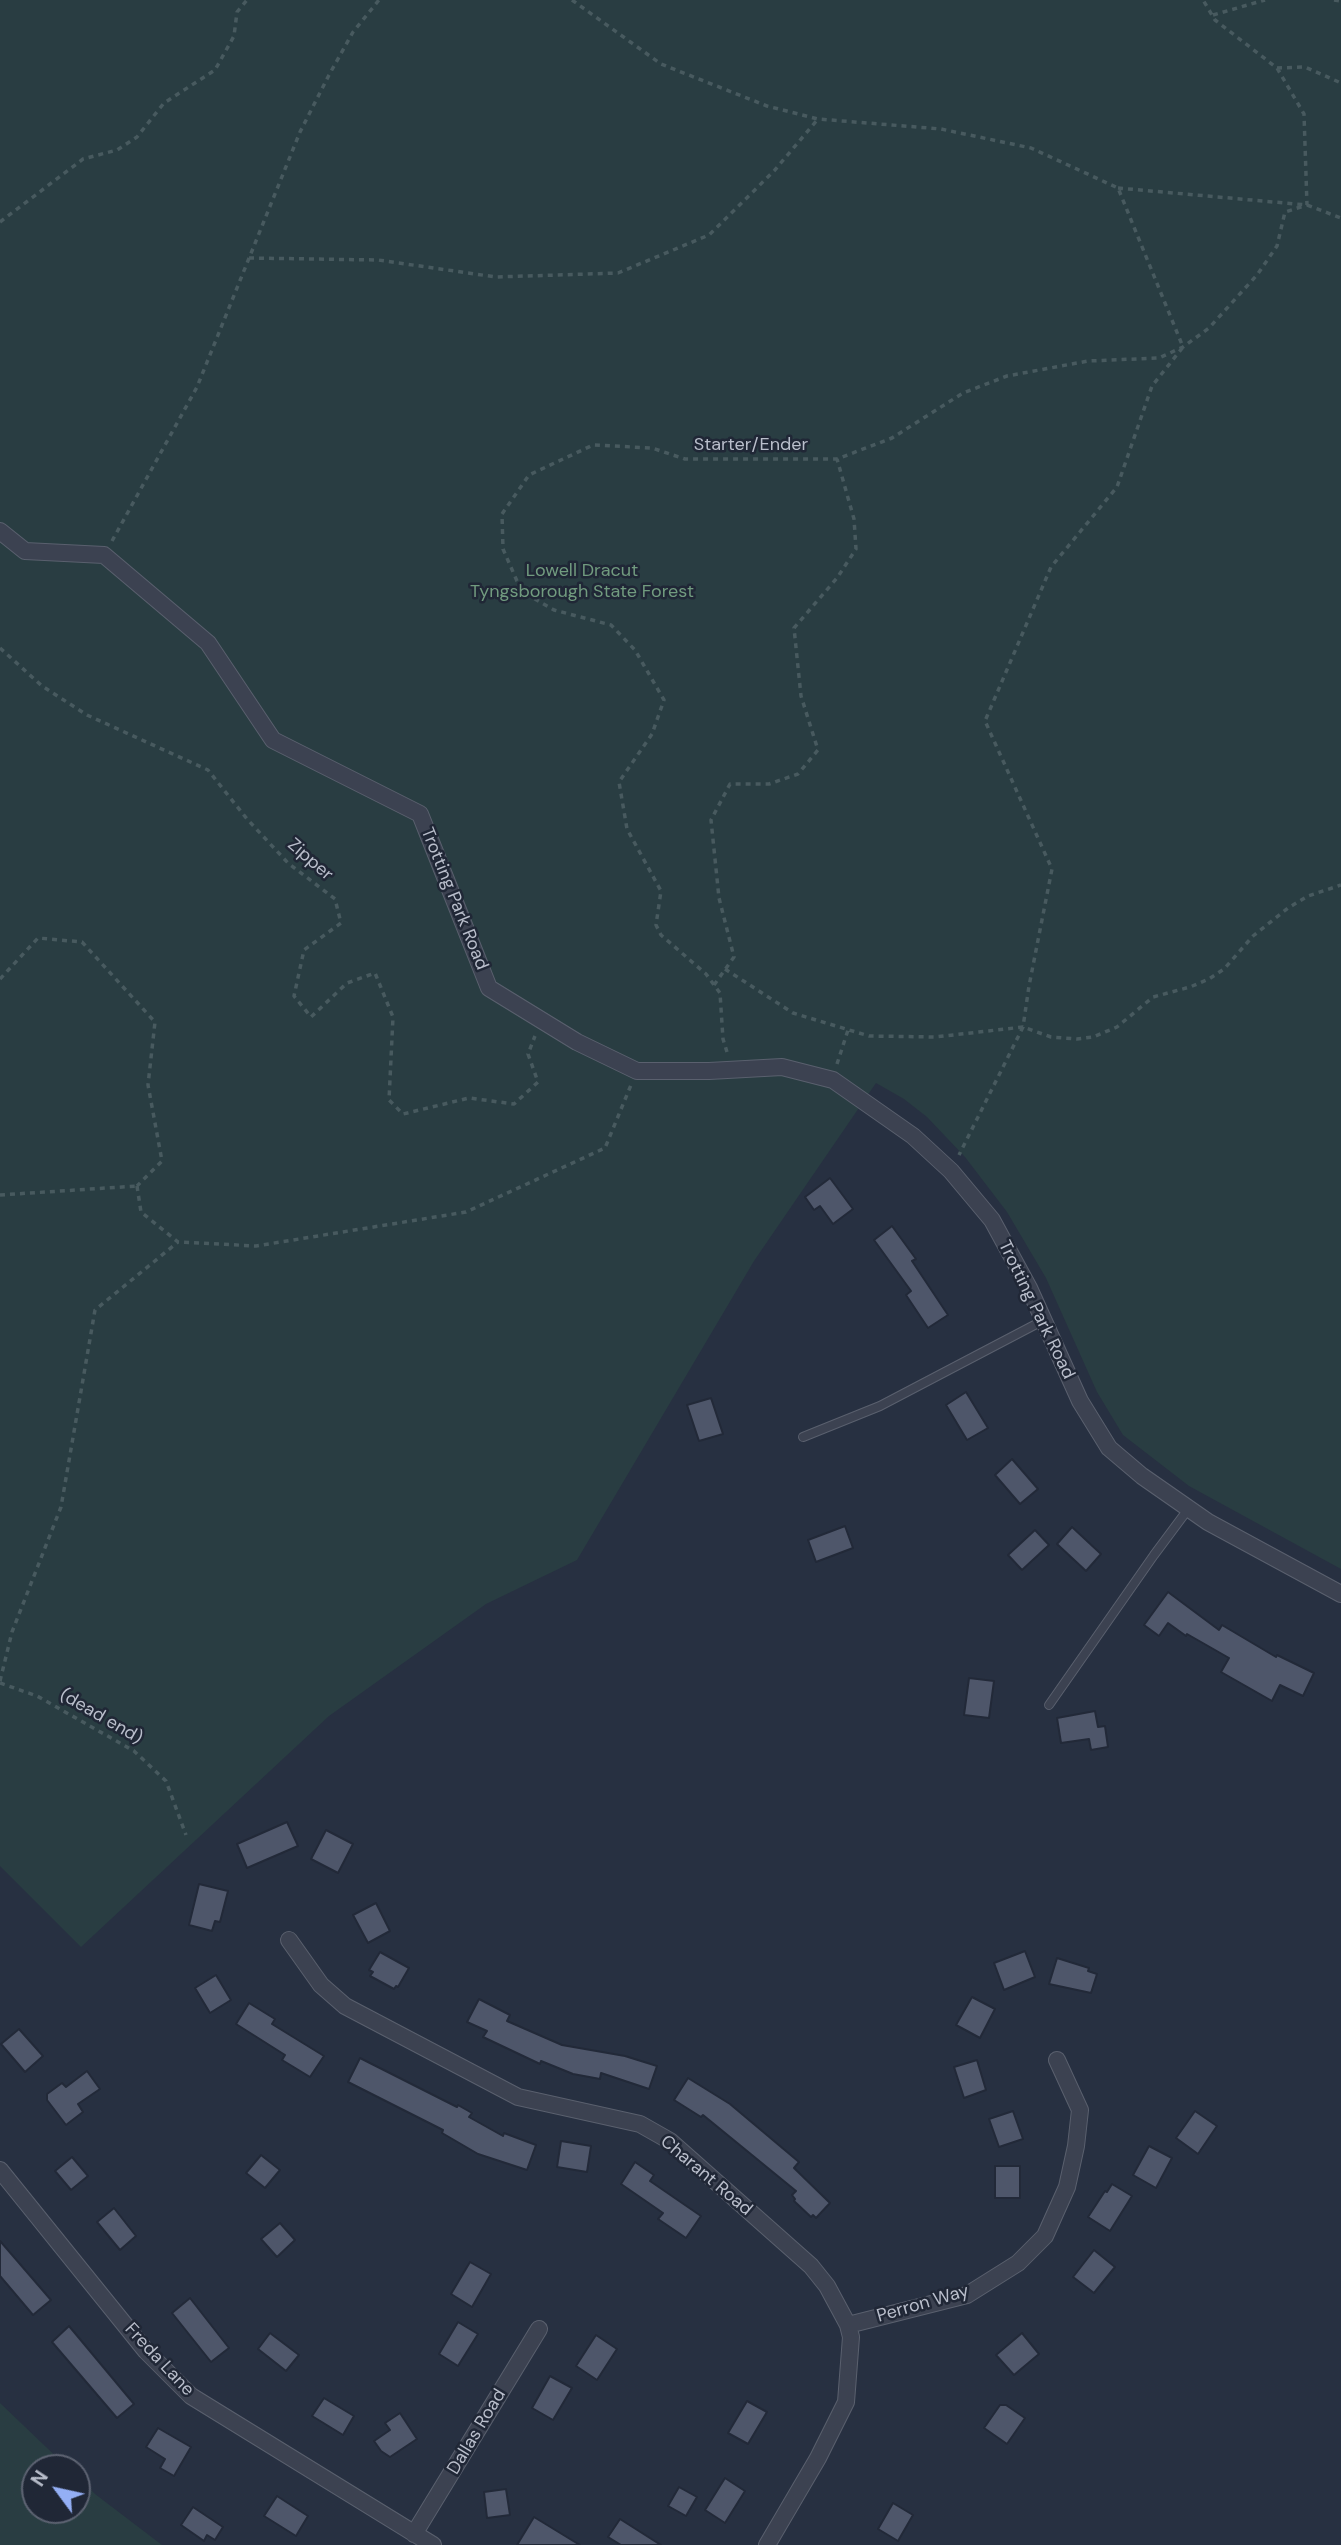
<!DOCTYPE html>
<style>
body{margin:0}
#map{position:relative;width:1341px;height:2545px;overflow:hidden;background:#273041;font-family:"DM Sans",sans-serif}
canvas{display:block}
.north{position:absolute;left:21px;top:2454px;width:70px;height:70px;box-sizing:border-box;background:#202736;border:2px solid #5d6372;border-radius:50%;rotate:303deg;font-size:19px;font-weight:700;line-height:28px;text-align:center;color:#b9becb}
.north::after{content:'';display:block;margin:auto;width:24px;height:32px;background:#94aff5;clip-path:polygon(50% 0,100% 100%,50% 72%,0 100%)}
</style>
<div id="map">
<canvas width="1341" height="2545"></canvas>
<div class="north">N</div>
</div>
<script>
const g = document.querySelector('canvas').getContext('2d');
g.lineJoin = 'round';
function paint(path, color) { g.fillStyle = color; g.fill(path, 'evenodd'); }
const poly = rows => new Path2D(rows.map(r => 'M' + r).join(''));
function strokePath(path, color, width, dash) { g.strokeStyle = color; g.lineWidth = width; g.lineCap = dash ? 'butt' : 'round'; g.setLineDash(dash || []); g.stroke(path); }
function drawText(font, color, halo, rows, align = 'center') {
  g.font = font + ' "DM Sans",sans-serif'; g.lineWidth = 5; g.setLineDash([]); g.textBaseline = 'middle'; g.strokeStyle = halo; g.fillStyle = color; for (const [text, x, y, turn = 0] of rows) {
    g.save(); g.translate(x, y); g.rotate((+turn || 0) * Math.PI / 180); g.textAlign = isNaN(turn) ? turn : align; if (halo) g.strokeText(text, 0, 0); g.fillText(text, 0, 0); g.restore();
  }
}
const green = poly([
 [0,0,1341,0,1341,1569,1189,1486,1123,1435,1097,1392,1046,1278,1007,1212,965,1157,927,1117,904,1099,876,1083,754,1261,577,1560,486,1604,329,1716,81,1947,0,1866],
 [0,2403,68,2468,35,2468,35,2510,77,2510,77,2476,95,2494,162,2545,0,2545]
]);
const building = poly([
 [830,1178,853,1209,833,1224,820,1206,814,1210,805,1197,830,1178],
 [892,1226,916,1259,912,1261,948,1315,928,1328,906,1295,911,1291,874,1240,892,1226],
 [966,1392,988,1428,967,1440,946,1405,966,1392],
 [711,1398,723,1434,699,1441,687,1405,711,1398],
 [1012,1459,1038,1489,1020,1504,995,1475,1012,1459],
 [845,1526,853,1548,816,1562,808,1540,845,1526],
 [1072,1527,1101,1554,1086,1571,1057,1544,1072,1527],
 [1035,1530,1049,1545,1022,1570,1008,1555,1035,1530],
 [1168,1592,1219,1630,1222,1625,1276,1657,1277,1655,1314,1673,1303,1696,1280,1685,1272,1701,1221,1672,1229,1658,1187,1634,1186,1636,1168,1623,1159,1636,1144,1625,1168,1592],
 [969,1678,994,1681,989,1718,964,1715,969,1678],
 [1095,1711,1098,1727,1105,1726,1108,1747,1091,1750,1089,1739,1061,1743,1057,1718,1095,1711],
 [287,1822,298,1846,247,1868,237,1844,287,1822],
 [326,1830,353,1844,338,1873,311,1859,326,1830],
 [199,1884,228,1891,220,1922,215,1921,212,1931,189,1925,199,1884],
 [376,1903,390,1931,368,1943,353,1915,376,1903],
 [1025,1951,1035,1977,1004,1990,994,1963,1025,1951],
 [380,1952,409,1968,398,1987,396,1986,394,1989,370,1976,373,1972,369,1970,380,1952],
 [1057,1958,1089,1968,1088,1971,1097,1974,1091,1993,1049,1984,1057,1958],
 [216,1975,231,2000,210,2013,195,1988,216,1975],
 [972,1997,995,2009,980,2038,956,2025,972,1997],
 [479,1999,510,2015,507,2021,562,2045,625,2056,657,2066,649,2089,601,2073,600,2079,573,2074,541,2061,540,2064,483,2037,487,2031,467,2022,479,1999],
 [249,2003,275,2019,272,2024,324,2056,310,2077,282,2060,285,2055,236,2024,249,2003],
 [19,2029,43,2056,25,2072,1,2044,19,2029],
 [360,2058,457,2107,458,2105,472,2113,469,2117,503,2136,504,2133,536,2145,527,2170,478,2154,442,2133,443,2130,348,2082,360,2058],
 [977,2060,986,2090,964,2098,954,2067,977,2060],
 [87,2071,100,2089,78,2104,83,2112,66,2125,47,2100,47,2094,62,2083,66,2087,87,2071],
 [688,2078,730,2104,799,2162,794,2168,830,2203,816,2218,813,2215,811,2217,794,2201,795,2199,792,2195,796,2191,703,2115,701,2117,674,2100,688,2078],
 [1013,2111,1023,2139,999,2147,989,2119,1013,2111],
 [1195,2111,1217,2126,1198,2154,1176,2138,1195,2111],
 [561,2141,591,2146,587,2172,557,2167,561,2141],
 [1149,2146,1172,2158,1156,2188,1133,2175,1149,2146],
 [261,2155,280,2170,265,2188,246,2173,261,2155],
 [72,2157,88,2176,71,2190,55,2171,72,2157],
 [635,2162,654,2175,650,2181,701,2216,686,2238,658,2219,663,2213,621,2184,635,2162],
 [995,2166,1020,2166,1020,2198,995,2198,995,2166],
 [1112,2184,1132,2196,1110,2231,1088,2217,1105,2191,1107,2192,1112,2184],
 [114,2208,136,2236,120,2250,97,2222,114,2208],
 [280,2223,295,2240,277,2257,261,2239,280,2223],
 [0,2241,51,2300,33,2315,0,2276,0,2241],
 [1094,2250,1115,2267,1094,2293,1073,2277,1094,2250],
 [470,2262,491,2274,472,2307,451,2294,470,2262],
 [190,2298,229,2348,211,2362,172,2313,190,2298],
 [458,2322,478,2334,458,2366,439,2354,458,2322],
 [69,2326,134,2404,117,2418,52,2342,69,2326],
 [270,2333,299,2355,286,2371,258,2349,270,2333],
 [1022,2333,1039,2354,1014,2375,996,2355,1022,2333],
 [596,2335,617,2349,597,2380,576,2366,596,2335],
 [550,2376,572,2388,553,2420,532,2408,550,2376],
 [324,2398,354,2416,343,2435,312,2416,324,2398],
 [747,2401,767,2412,748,2444,728,2433,747,2401],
 [1000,2405,1006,2405,1025,2418,1007,2444,984,2428,1000,2405],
 [400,2413,417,2439,390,2457,381,2451,374,2441,390,2430,385,2423,400,2413],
 [158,2428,191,2447,174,2476,160,2468,165,2459,146,2447,158,2428],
 [725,2478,745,2491,725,2523,705,2510,725,2478],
 [679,2487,697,2497,686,2516,668,2506,679,2487],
 [506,2489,510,2515,487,2518,484,2492,506,2489],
 [277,2496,308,2516,296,2536,264,2516,277,2496],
 [893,2503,913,2515,898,2541,878,2529,893,2503],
 [193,2507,223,2527,215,2540,207,2535,204,2541,181,2525,193,2507],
 [534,2517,580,2545,517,2545,534,2517],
 [620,2519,661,2545,621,2545,608,2537,620,2519]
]);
const path = poly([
 [572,0,661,64,767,106,818,119,941,129,1031,148,1118,188,1183,347,1152,386,1117,487,1051,567,985,721,1052,869,1029,986,1023,1027,959,1155],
 [1334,0,1341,1],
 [1213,15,1265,0],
 [1277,68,1305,67,1341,83],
 [1118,188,1307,205,1341,218],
 [0,222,83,159,117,150,137,137,164,103,215,70,234,36,237,12,247,0],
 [249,258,378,260,496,277,618,273,709,235,774,171,818,119],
 [112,541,197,387,300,132,329,75,353,32,379,0],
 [0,648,42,686,87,715,208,770,247,819,288,863,335,899,341,923,304,950,294,996,311,1017,347,983,375,973,393,1017,389,1100,403,1114,469,1098,514,1104,538,1082,528,1054,535,1036],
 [725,969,793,1013,869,1036,935,1037,1023,1027,1051,1037,1077,1039,1093,1037,1117,1027,1153,997,1190,987,1209,979,1224,969,1253,936,1288,908,1308,896,1341,885],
 [0,979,38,938,82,942,155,1022,148,1085,162,1161,137,1186],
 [714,985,734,957,719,898,711,820,730,784,769,784,798,774,818,750,801,696,794,628,837,578,856,549,854,519,837,459],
 [727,1052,723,1039,720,993,706,974,661,935,656,925,661,891,627,829,619,782,652,734,664,700,635,650,611,625,554,610,533,598,517,581,503,549,502,514,529,475,593,445,652,448,685,459,837,459,892,438,963,393,1007,376,1088,361,1159,358,1183,347,1209,328,1257,275,1277,246,1285,212,1307,205,1304,114,1277,68,1215,20,1203,0],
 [837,1064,848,1030],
 [137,1186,141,1212,178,1242,256,1246,466,1212,605,1148,631,1085],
 [0,1195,137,1186],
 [0,1681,12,1632,61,1507,95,1310,178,1242],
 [0,1683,37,1696,134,1751,166,1781,186,1835]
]);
const service = poly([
 [803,1437,880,1406,1044,1320],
 [1049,1705,1154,1555,1189,1508]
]);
const minor = poly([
 [0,531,25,551,104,555,208,643,273,740,420,814,489,988,577,1042,637,1071,709,1071,782,1067,833,1080,913,1136,951,1171,992,1220,1029,1288,1080,1401,1109,1448,1142,1476,1208,1522,1341,1594],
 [289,1940,321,1985,345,2006,518,2097,640,2124,670,2141,811,2266,827,2286,848,2325,851,2337,846,2402,818,2458,767,2545],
 [0,2170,146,2351,191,2396,433,2545],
 [848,2325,967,2295,1018,2263,1045,2236,1067,2187,1076,2146,1080,2110,1057,2060],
 [414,2534,539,2329]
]);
const streetNames = [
 ["Starter/Ender",751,445],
 ["Zipper",310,860,41],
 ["Trotting Park Road",454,899,68],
 ["Trotting Park Road",1036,1310,64],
 ["(dead end)",101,1717,30],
 ["Charant Road",706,2176,40],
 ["Perron Way",923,2304,-16],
 ["Freda Lane",159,2360,47],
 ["Dallas Road",477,2432,-59]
];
const parkNames = [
 ["Lowell Dracut",582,571],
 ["Tyngsborough State Forest",582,592]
];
paint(green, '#293d42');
paint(building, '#4e566a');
strokePath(building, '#222938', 2);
strokePath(service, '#5a606e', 10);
strokePath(minor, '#5a606e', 18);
strokePath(path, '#485a5f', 3.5, [5, 5]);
strokePath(service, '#3c4251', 8);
strokePath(minor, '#3c4251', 16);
drawText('18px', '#b9becb', '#202736', streetNames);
drawText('18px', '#719b7f', '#202736', parkNames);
</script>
